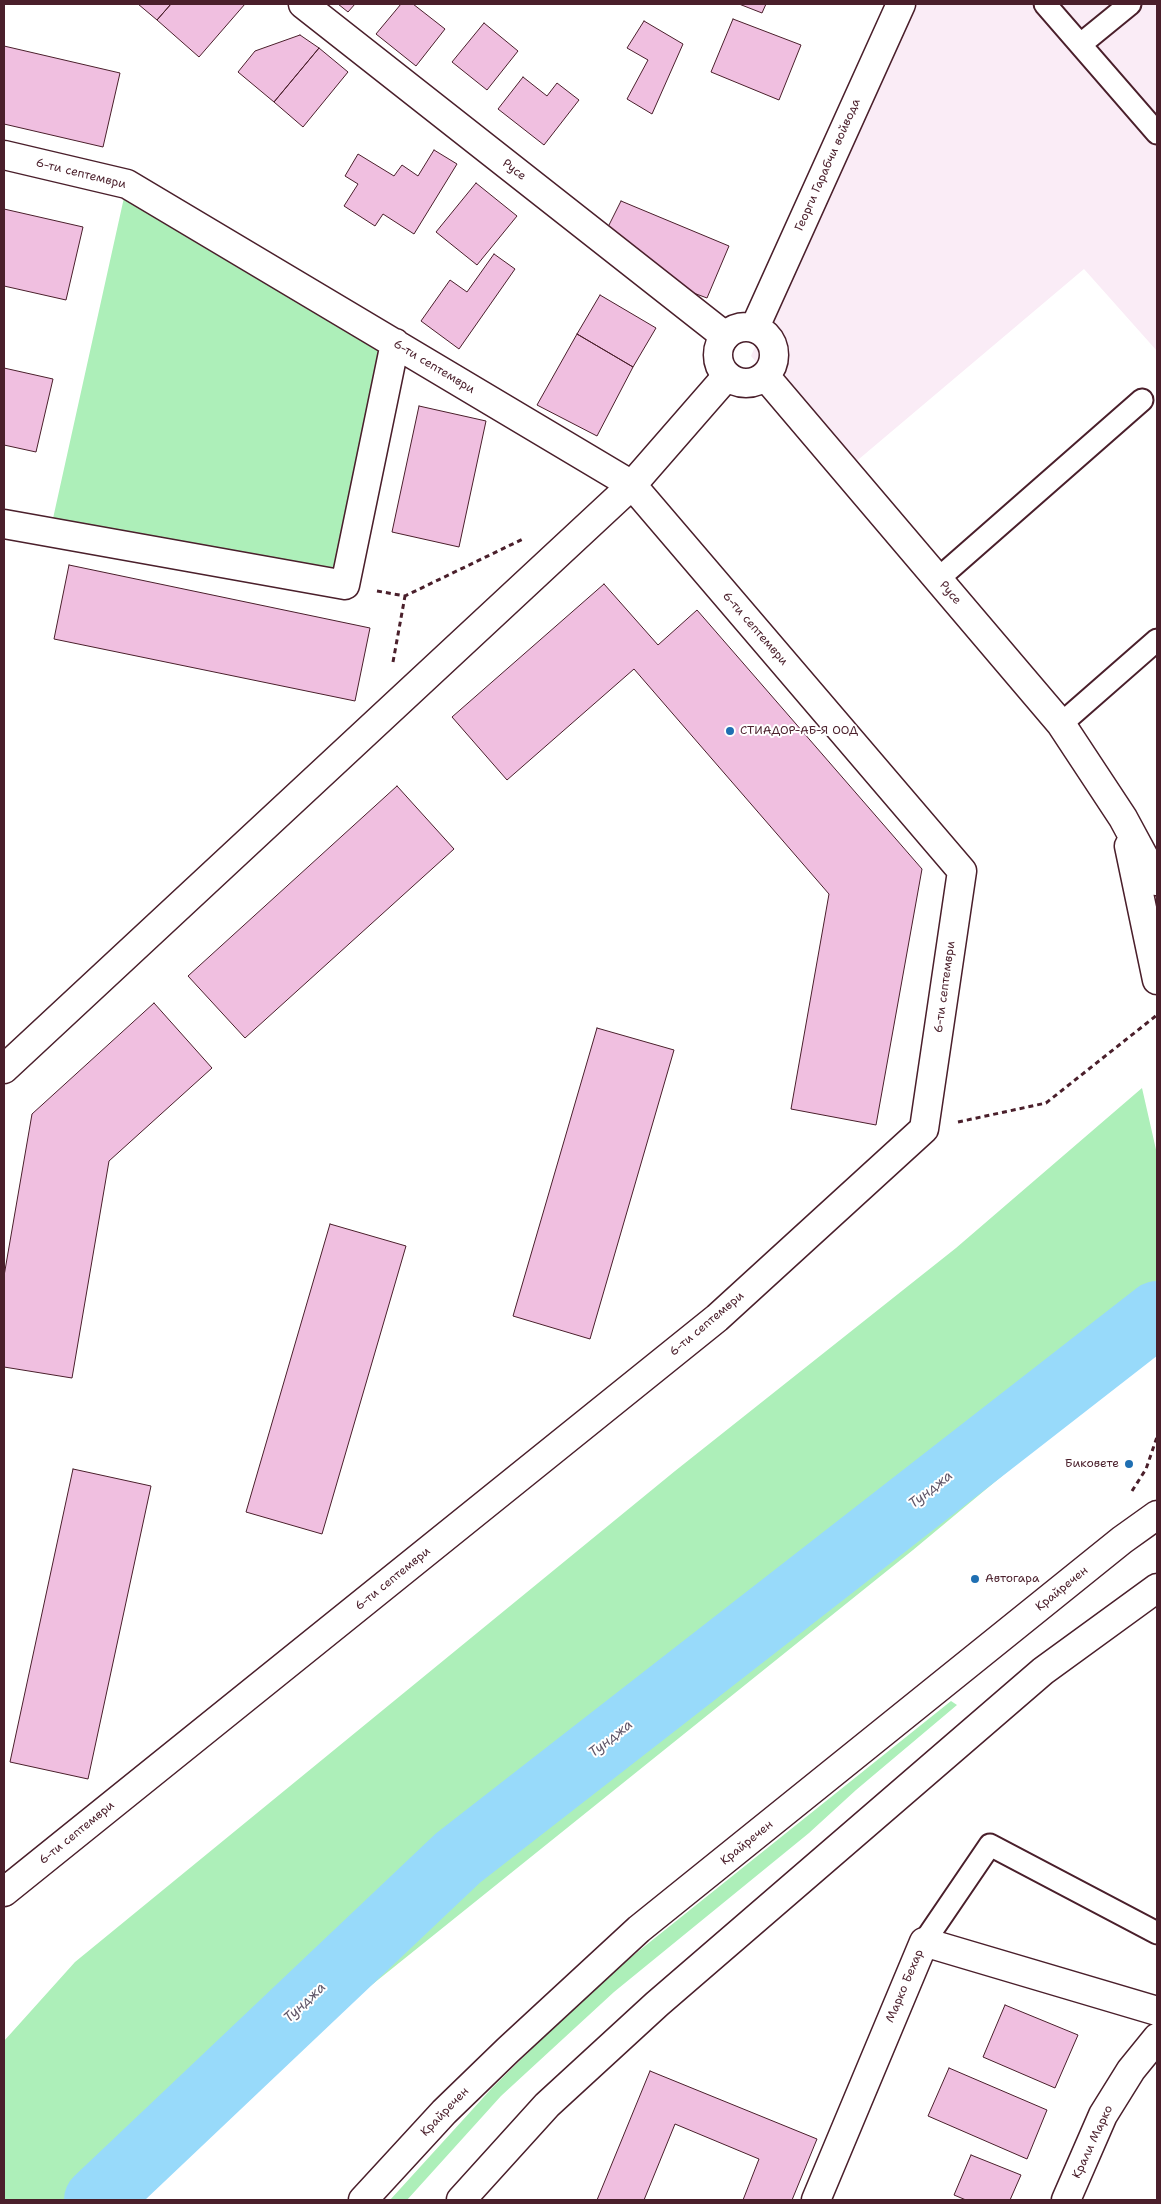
<!DOCTYPE html>
<meta charset="utf-8">
<style>
body{margin:0}
#map{position:relative;width:1161px;height:2204px;overflow:hidden;background:#fff;font-family:"Shantell Sans",sans-serif}
canvas{display:block}
.frame{position:absolute;inset:0;border:5px solid #4a1f2b;pointer-events:none}
</style>
<div id="map">
<canvas width="1161" height="2204"></canvas>
<div class="frame"></div>
</div>
<script>
const g = document.querySelector('canvas').getContext('2d');
g.lineJoin = 'round';
function paint(path, color) { g.fillStyle = color; g.fill(path, 'evenodd'); }
const poly = rows => new Path2D(rows.map(r => 'M' + r).join(''));
function strokePath(path, color, width, dash) { g.strokeStyle = color; g.lineWidth = width; g.lineCap = dash ? 'butt' : 'round'; g.setLineDash(dash || []); g.stroke(path); }
function drawText(font, color, halo, rows, align = 'center') {
  g.font = font + ' "Shantell Sans",sans-serif'; g.lineWidth = 4; g.setLineDash([]); g.textBaseline = 'middle'; g.strokeStyle = halo; g.fillStyle = color; for (const [text, x, y, turn = 0] of rows) {
    g.save(); g.translate(x, y); g.rotate((+turn || 0) * Math.PI / 180); g.textAlign = isNaN(turn) ? turn : align; if (halo) g.strokeText(text, 0, 0); g.fillText(text, 0, 0); g.restore();
  }
}
const built = poly([
 [902,4,1157,4,1157,351,1084,269,846,470,751,356]
]);
const green = poly([
 [127,184,395,343,345,585,50,532],
 [1142,1088,1157,1154,1157,1347,913,1550,282,2057,137,2200,4,2200,4,2041,75,1962,675,1471,956,1248],
 [951,1701,957,1705,856,1790,809,1833,614,1992,501,2096,407,2200,390,2200,492,2088,600,1982]
]);
const river = poly([
 [97,2200,458,1858,1157,1314]
]);
const building = poly([
 [138,4,171,4,157,20,138,4],
 [171,4,245,4,199,57,157,20,171,4],
 [338,4,355,4,348,12,338,4],
 [401,4,413,4,445,29,416,66,376,34,401,4],
 [739,4,766,4,762,13,739,4],
 [733,19,801,45,779,100,711,72,733,19],
 [644,21,683,44,652,114,627,99,648,60,627,48,644,21],
 [484,23,518,51,487,90,452,62,484,23],
 [300,35,319,48,274,102,238,72,255,51,300,35],
 [4,46,120,73,103,147,4,124,4,46],
 [319,48,348,72,303,127,274,102,319,48],
 [523,77,547,96,557,83,579,100,544,145,498,109,523,77],
 [434,150,457,164,414,234,383,214,375,226,344,206,358,184,345,176,358,154,394,176,402,165,418,176,434,150],
 [476,183,517,216,477,265,436,232,476,183],
 [621,201,729,246,707,298,672,285,606,231,621,201],
 [4,209,83,227,66,300,4,286,4,209],
 [494,254,515,269,459,349,421,321,450,280,467,292,494,254],
 [600,295,656,328,633,367,577,334,600,295],
 [577,334,633,367,597,436,537,405,577,334],
 [4,368,53,379,36,452,4,445,4,368],
 [419,406,486,421,459,547,392,532,419,406],
 [69,565,370,628,355,701,54,639,69,565],
 [604,584,658,645,697,610,922,869,876,1125,791,1109,829,894,634,669,507,780,452,717,604,584],
 [397,786,454,849,245,1038,188,976,397,786],
 [154,1003,212,1068,109,1161,72,1378,4,1367,4,1276,32,1114,154,1003],
 [597,1028,674,1050,590,1339,513,1316,597,1028],
 [330,1224,406,1246,322,1534,246,1512,330,1224],
 [73,1469,151,1486,88,1779,10,1762,73,1469],
 [1005,2005,1078,2035,1055,2088,983,2057,1005,2005],
 [949,2068,1047,2110,1027,2159,928,2116,949,2068],
 [650,2071,817,2139,792,2200,743,2200,759,2159,675,2124,644,2200,597,2200,650,2071],
 [971,2155,1021,2175,1010,2200,966,2200,954,2195,971,2155]
]);
const path = poly([
 [377,591,405,596,525,538],
 [393,662,405,596],
 [958,1122,1046,1103,1157,1015],
 [1132,1491,1146,1469,1157,1437]
]);
const lane = poly([
 [1045,4,1157,133],
 [1081,44,1130,4],
 [938,579,1142,400],
 [1061,724,1157,640],
 [924,1942,990,1845,1157,1933]
]);
const street = poly([
 [303,4,725,336],
 [4,155,127,184,632,485,962,871,924,1129,717,1318,4,1892],
 [4,524,345,585,395,343],
 [4,1069,632,485,727,376],
 [816,2200,924,1942,1157,2011],
 [1066,2200,1103,2115,1131,2070,1157,2038]
]);
const secondary = poly([
 '718 355a28 28 0 1 1 56 0a28 28 0 1 1-56 0Z',
 [755,327,901,4],
 [766,377,1061,724,1123,818,1157,881],
 [1129,846,1157,980],
 [363,2200,444,2112,508,2050,639,1929,1122,1540,1157,1515],
 [461,2200,547,2105,657,2004,1043,1671,1157,1588]
]);
const markers = [
 [730,731,5,"#1f6fb2"],
 [1129,1464,5,"#1f6fb2"],
 [975,1579,5,"#1f6fb2"]
];
const streetNames = [
 ["Георги Гарабчи войвода",828,165,-66],
 ["Русе",514,170,38],
 ["6-ти септември",81,174,14],
 ["6-ти септември",434,367,31],
 ["Русе",950,593,50],
 ["6-ти септември",755,629,49],
 ["6-ти септември",945,987,-82],
 ["6-ти септември",707,1324,-40],
 ["6-ти септември",393,1579,-39],
 ["Крайречен",1062,1589,-39],
 ["6-ти септември",77,1833,-39],
 ["Крайречен",747,1843,-39],
 ["Марко Бехар",905,1986,-67],
 ["Крайречен",445,2112,-46],
 ["Крали Марко",1093,2142,-65]
];
const poiNames = [
 ["СТИАДОР-АБ-Я ООД",740,731],
 ["Биковете",1119,1464,"right"],
 ["Автогара",985,1579]
];
const waterNames = [
 ["Тунджа",931,1490,-38],
 ["Тунджа",611,1739,-38],
 ["Тунджа",305,2003,-43]
];
paint(built, '#faecf6');
paint(green, '#adefb9');
strokePath(river, '#98dafa', 66);
paint(building, '#f0bfe0');
strokePath(building, '#4a1f2b', 1);
strokePath(lane, '#4a1f2b', 25);
strokePath(street, '#4a1f2b', 31);
strokePath(secondary, '#4a1f2b', 31);
strokePath(path, '#4a1f2b', 3, [5, 4]);
strokePath(lane, '#fff', 21);
strokePath(street, '#fff', 28);
strokePath(secondary, '#fff', 28);
for (const [x, y, r, color] of markers) { const dot = new Path2D(); dot.arc(x, y, r, 0, 2 * Math.PI); g.fillStyle = color; g.fill(dot); strokePath(dot, '#fff', 2); }
drawText('12px', '#4a1f2b', '#fff', streetNames);
drawText('12px', '#4a1f2b', '#fff', poiNames, 'left');
drawText('italic 14px', '#615769', '#fff', waterNames);
</script>
